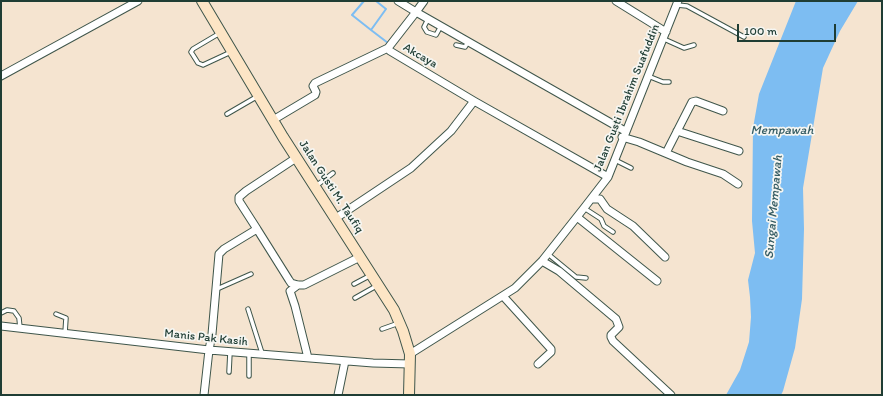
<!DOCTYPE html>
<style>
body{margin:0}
#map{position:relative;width:883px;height:396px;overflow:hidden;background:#f5e4d0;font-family:Itim,sans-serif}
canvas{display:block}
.frame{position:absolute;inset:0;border:2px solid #1f3d34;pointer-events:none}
.scale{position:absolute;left:737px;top:24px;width:99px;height:18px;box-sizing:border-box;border:2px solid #1f3d34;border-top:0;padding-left:5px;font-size:12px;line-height:14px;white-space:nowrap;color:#1f3d34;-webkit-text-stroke:3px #f6f6f2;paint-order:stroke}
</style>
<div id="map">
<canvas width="883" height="396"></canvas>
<div class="frame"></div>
<div class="scale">100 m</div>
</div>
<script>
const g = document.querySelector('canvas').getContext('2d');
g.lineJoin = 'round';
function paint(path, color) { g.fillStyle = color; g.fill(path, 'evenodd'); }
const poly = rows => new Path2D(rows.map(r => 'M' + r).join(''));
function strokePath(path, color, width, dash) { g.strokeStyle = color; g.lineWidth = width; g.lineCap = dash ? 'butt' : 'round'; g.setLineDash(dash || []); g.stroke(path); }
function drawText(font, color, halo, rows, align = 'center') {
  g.font = font + ' Itim,sans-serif'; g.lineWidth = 3.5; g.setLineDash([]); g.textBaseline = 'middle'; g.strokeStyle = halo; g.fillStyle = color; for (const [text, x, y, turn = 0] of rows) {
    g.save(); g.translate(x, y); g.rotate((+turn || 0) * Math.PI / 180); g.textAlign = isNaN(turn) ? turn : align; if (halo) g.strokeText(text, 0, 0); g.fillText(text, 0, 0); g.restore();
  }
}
const water = poly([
 [796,1,858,1,840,31,823,68,803,188,804,229,802,299,795,348,783,391,781,395,726,395,740,370,749,342,751,317,750,297,748,280,755,253,752,221,753,128,759,94]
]);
const stream = poly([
 [364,1,352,15,371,30],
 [376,1,386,9,371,30,388,43]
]);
const service = poly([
 [677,5,687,6,744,37],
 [428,19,424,27,427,32,436,35,441,26],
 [220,33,193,49,191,52,193,55,198,63,203,65,231,52],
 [664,39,684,48,694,45],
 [456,45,465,47,468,42],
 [648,76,663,82,669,82],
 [227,114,258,96],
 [615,160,631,168],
 [316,186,333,173],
 [584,208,601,219,604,226,613,232],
 [548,254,576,277,586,278],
 [354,284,371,275],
 [217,289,251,274],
 [355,298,378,285],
 [248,309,262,353],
 [1,313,7,310,14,311,19,318,20,328],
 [56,314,66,318,65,333],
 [382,329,399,323],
 [249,353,249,376],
 [229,372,230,352]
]);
const minor = poly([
 [398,1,416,12,424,1],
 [616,1,666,32],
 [388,48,390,51,474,101,608,177],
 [1,76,138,1],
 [273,120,315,95,316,92,313,86,315,83,388,48,416,12,625,131],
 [677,131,739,151],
 [622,137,639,142,687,162,723,174,738,184],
 [666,153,692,102,696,101,723,111],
 [591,199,600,199,607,209,633,226,665,257],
 [577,217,657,281],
 [336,218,411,168,451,131,474,101],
 [257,229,289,280,291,283,298,285,304,285,360,257],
 [542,261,559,271,616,319,619,327,611,335,611,337,613,341,671,395],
 [298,285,290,291,295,306,308,358],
 [503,296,551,349,551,352,538,364],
 [1,326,209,350,373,363,410,364],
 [410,354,515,288,542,261,584,208,608,177,678,1],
 [204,395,209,350,212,334,219,254,224,249,257,229,239,201,239,197,246,191,296,158],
 [338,395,345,361]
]);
const secondary = poly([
 [202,1,283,137,394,310,403,331,410,354,409,395]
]);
const streetNames = [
 ["Akcaya",420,56,30],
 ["Jalan Gusti Ibrahim Suafuddin",627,98,-68],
 ["Jalan Gusti M. Taufiq",331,187,57],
 ["Manis Pak Kasih",206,338,6]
];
const waterNames = [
 ["Mempawah",782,131],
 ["Sungai Mempawah",774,207,-85]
];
paint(water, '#7dbdf2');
strokePath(stream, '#7dbdf2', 2);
strokePath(service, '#3f564b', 5.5);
strokePath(minor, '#3f564b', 9);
strokePath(secondary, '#3f564b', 12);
strokePath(service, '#fff', 3.5);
strokePath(minor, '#fff', 7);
strokePath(secondary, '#fde5c5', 10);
drawText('12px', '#1f3d34', '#f6f6f2', streetNames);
drawText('italic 13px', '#365d64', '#f6f6f2', waterNames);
</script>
